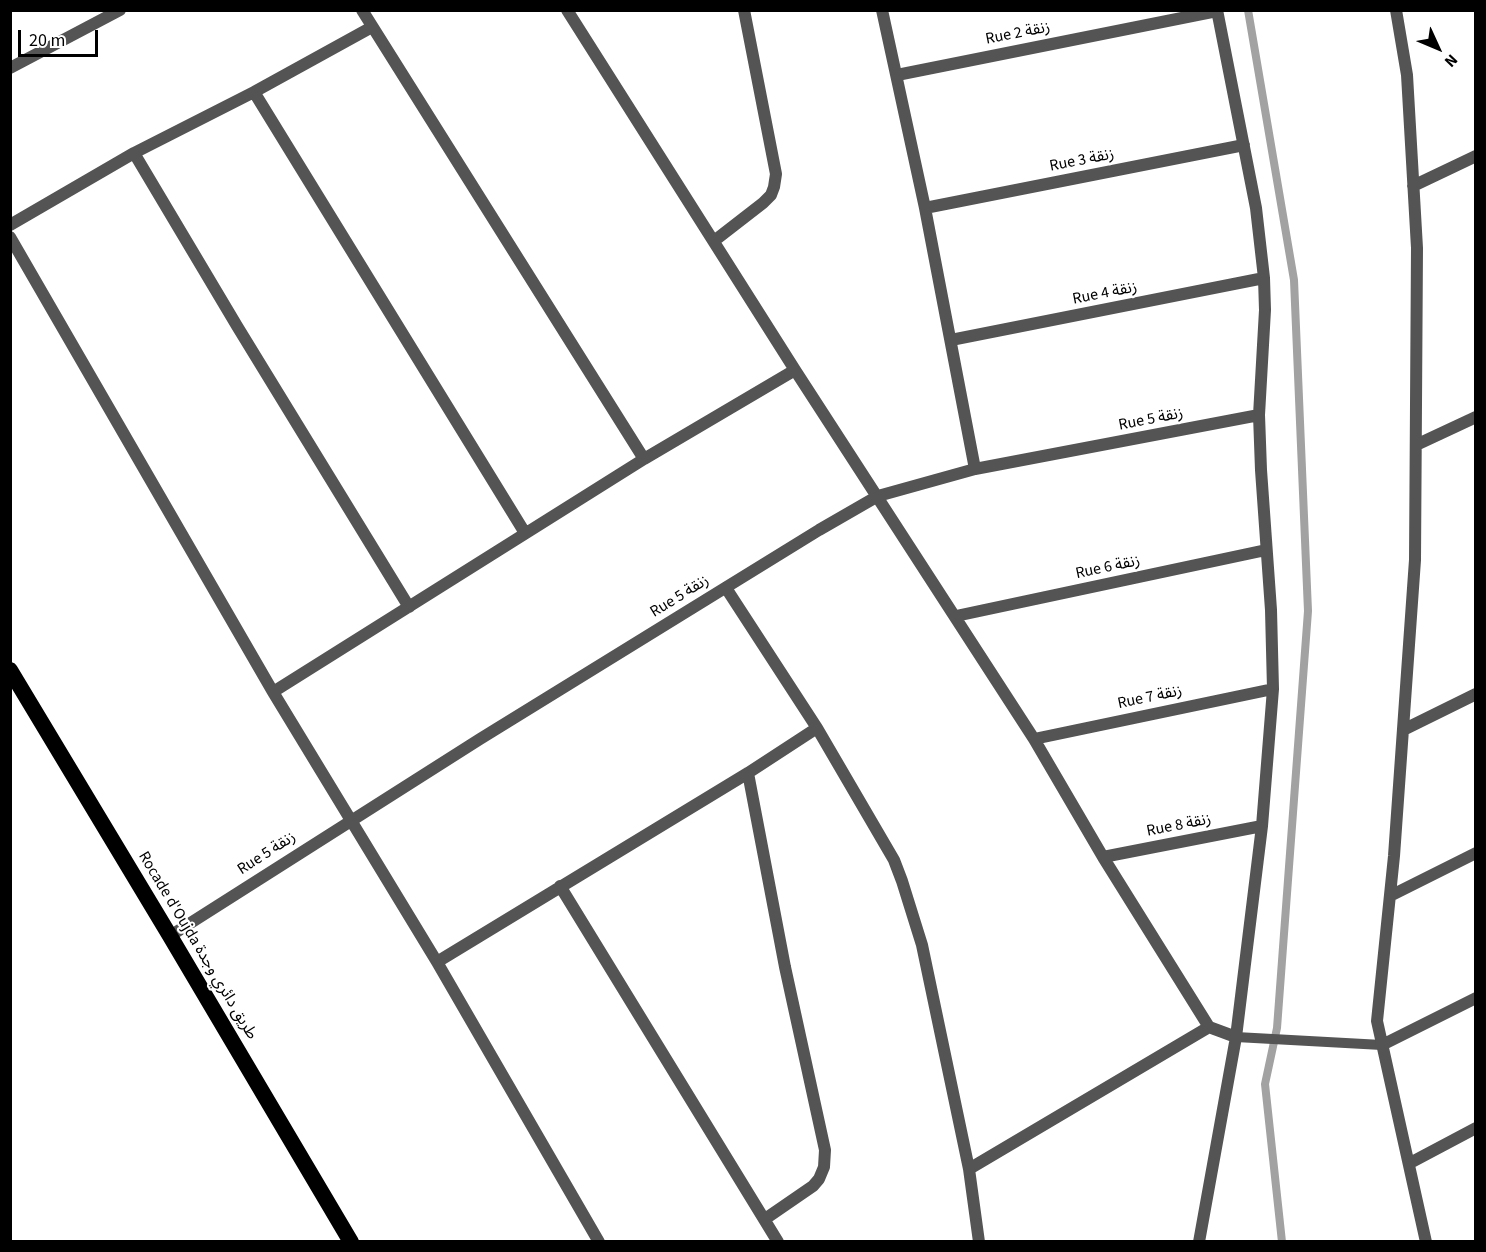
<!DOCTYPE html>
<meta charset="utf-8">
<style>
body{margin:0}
#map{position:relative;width:1486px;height:1252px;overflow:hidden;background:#fff;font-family:"Source Sans 3",sans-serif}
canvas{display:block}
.frame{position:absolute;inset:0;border:12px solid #000;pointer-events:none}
.north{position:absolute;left:1408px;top:18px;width:60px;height:60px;-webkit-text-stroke:4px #fff;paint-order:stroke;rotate:134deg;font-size:16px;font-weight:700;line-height:24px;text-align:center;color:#000}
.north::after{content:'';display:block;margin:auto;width:21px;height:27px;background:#000;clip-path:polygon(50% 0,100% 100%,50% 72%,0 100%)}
.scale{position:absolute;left:18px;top:30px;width:80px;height:27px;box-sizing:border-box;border:3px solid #000;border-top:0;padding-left:8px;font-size:18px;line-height:21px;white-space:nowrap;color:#000;-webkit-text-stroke:4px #fff;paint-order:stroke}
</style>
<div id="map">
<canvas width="1486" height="1252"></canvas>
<div class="frame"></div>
<div class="north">N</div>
<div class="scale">20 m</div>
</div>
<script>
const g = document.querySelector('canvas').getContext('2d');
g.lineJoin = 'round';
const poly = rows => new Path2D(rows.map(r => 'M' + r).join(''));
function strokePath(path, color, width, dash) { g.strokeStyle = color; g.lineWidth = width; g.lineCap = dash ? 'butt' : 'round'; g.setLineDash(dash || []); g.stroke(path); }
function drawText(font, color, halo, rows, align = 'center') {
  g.font = font + ' "Source Sans 3","Noto Sans Arabic",sans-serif'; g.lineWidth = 4.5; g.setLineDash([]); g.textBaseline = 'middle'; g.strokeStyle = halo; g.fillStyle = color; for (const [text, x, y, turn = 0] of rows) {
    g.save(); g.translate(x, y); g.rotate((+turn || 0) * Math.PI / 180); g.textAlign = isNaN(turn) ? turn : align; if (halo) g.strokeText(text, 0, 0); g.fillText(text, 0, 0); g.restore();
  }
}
const stream = poly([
 [1248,10,1294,280,1308,611,1277,1028,1265,1084,1282,1242]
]);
const service = poly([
 [1236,1037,1382,1045]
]);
const minor = poly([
 [362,10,644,459],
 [567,10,795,370,1034,739,1103,857,1209,1027,1236,1037],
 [882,10,925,208,975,469],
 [1396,10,1407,75,1417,248,1415,560,1394,856,1377,1021,1426,1242],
 [10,68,120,10],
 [897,75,1217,11],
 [254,92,525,533],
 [134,153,237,326,409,607],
 [1413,186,1476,156],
 [925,208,1244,145],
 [10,225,134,153,254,92,372,27],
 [10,237,273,692,437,962,599,1242],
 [714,241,763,203,771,195,774,187,776,174,744,10],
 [951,340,1264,278],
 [1416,445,1476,417],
 [726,588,817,728,894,860,902,881,922,945,969,1169,979,1242],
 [956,616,1266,550],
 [273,692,644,459,795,370],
 [1403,730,1476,694],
 [1034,739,1273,689],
 [748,773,785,967,825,1150,824,1167,819,1179,813,1186,765,1219],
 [1103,857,1262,826],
 [560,886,778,1242],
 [1390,896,1476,853],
 [170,936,480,739,819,530,878,496,975,469,1259,415],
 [437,962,748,773,817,728],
 [1382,1045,1476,998],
 [1410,1163,1476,1128],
 [969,1169,1209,1027],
 [1199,1242,1236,1037,1262,826,1273,689,1271,610,1261,470,1259,415,1265,310,1264,278,1256,208,1217,10]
]);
const trunk = poly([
 [10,670,170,936,351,1242]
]);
const streetNames = [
 ["Rue 2 زنقة",1018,34,-11],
 ["Rue 3 زنقة",1082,161,-11],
 ["Rue 4 زنقة",1105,294,-11],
 ["Rue 5 زنقة",1151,420,-11],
 ["Rue 6 زنقة",1108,568,-12],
 ["Rue 5 زنقة",680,597,-32],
 ["Rue 7 زنقة",1150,698,-12],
 ["Rue 8 زنقة",1179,826,-11],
 ["Rue 5 زنقة",267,854,-33],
 ["Rocade d'Oujda طريق دائري وجدة",197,946,59]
];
strokePath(stream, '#a2a2a2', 8);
strokePath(service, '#545454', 10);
strokePath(minor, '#545454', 12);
strokePath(trunk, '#000', 16);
drawText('16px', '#000', '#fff', streetNames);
</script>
